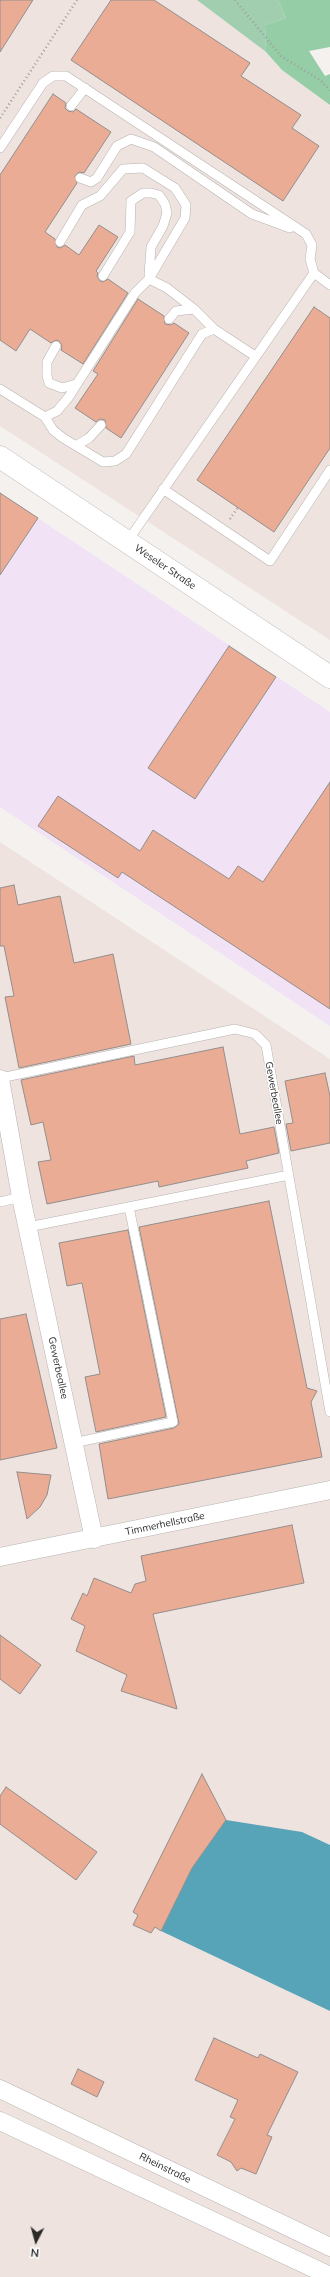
<!DOCTYPE html>
<meta charset="utf-8">
<style>
body{margin:0}
#map{position:relative;width:330px;height:2277px;overflow:hidden;background:#f4f1ef;font-family:Mulish,sans-serif}
canvas{display:block}
.north{position:absolute;left:16px;top:2221px;width:40px;height:40px;-webkit-text-stroke:3px #fff;paint-order:stroke;rotate:186deg;font-size:11px;font-weight:700;line-height:16px;text-align:center;color:#2c2b2a}
.north::after{content:'';display:block;margin:auto;width:14px;height:18px;background:#2c2b2a;clip-path:polygon(50% 0,100% 100%,50% 72%,0 100%)}
</style>
<div id="map">
<canvas width="330" height="2277"></canvas>
<div class="north">N</div>
</div>
<script>
const g = document.querySelector('canvas').getContext('2d');
g.lineJoin = 'round';
function paint(path, color) { g.fillStyle = color; g.fill(path, 'evenodd'); }
const poly = rows => new Path2D(rows.map(r => 'M' + r).join(''));
function strokePath(path, color, width, dash) { g.strokeStyle = color; g.lineWidth = width; g.lineCap = dash ? 'butt' : 'round'; g.setLineDash(dash || []); g.stroke(path); }
function drawText(font, color, halo, rows, align = 'center') {
  g.font = font + ' Mulish,sans-serif'; g.lineWidth = 3; g.setLineDash([]); g.textBaseline = 'middle'; g.strokeStyle = halo; g.fillStyle = color; for (const [text, x, y, turn = 0] of rows) {
    g.save(); g.translate(x, y); g.rotate((+turn || 0) * Math.PI / 180); g.textAlign = isNaN(turn) ? turn : align; if (halo) g.strokeText(text, 0, 0); g.fillText(text, 0, 0); g.restore();
  }
}
const commercial = poly([
 [0,493,330,712,330,1026,0,807]
]);
const built = poly([
 [0,0,197,0,266,52,282,70,330,105,330,640,0,426],
 [0,842,330,1059,330,1845,302,1832,161,1931,330,2011,330,2277,0,2277]
]);
const green = poly([
 [197,0,278,0,286,18,265,25,266,52]
]);
const forest = poly([
 [278,0,330,0,330,47,309,51,325,76,330,74,330,105,282,70,266,52,265,25,286,18]
]);
const water = poly([
 [226,1820,302,1832,330,1845,330,2011,161,1931,192,1868]
]);
const building = poly([
 [0,0,33,0,0,52,0,0],
 [111,0,154,0,250,63,241,76,301,115,292,128,319,146,283,201,71,60,111,0],
 [53,94,66,103,65,108,68,111,73,112,76,109,111,132,84,173,79,172,75,176,77,183,45,232,55,239,57,247,60,248,65,245,79,255,99,225,118,237,96,271,98,273,97,276,100,281,103,282,108,279,128,293,83,364,61,350,62,346,59,341,56,340,51,343,30,329,16,351,0,340,0,175,53,94],
 [138,299,164,316,165,324,171,325,174,323,189,333,121,438,106,428,105,420,100,419,96,422,75,408,98,374,93,371,138,299],
 [314,307,330,318,330,448,274,532,197,480,314,307],
 [0,493,38,518,0,575,0,493],
 [229,646,276,677,195,799,148,768,229,646],
 [330,782,330,1009,122,872,118,878,38,826,58,796,140,851,153,830,229,879,238,866,263,882,330,782],
 [14,885,18,905,60,896,74,963,113,954,131,1044,19,1068,5,997,14,996,4,946,0,946,0,888,14,885],
 [223,1047,240,1134,274,1127,279,1153,246,1161,248,1168,159,1187,158,1181,47,1204,38,1162,51,1160,43,1122,31,1125,21,1080,134,1056,135,1065,223,1047],
 [325,1073,330,1096,330,1143,291,1151,286,1124,293,1123,285,1081,325,1073],
 [269,1201,307,1388,317,1391,311,1402,322,1457,108,1499,99,1444,174,1428,179,1424,139,1227,269,1201],
 [128,1230,166,1417,96,1432,85,1377,100,1374,82,1283,67,1286,59,1243,128,1230],
 [26,1314,57,1448,0,1460,0,1319,26,1314],
 [17,1472,51,1475,47,1495,40,1507,27,1519,17,1472],
 [292,1525,304,1583,153,1614,177,1709,121,1691,127,1675,76,1651,85,1626,71,1619,83,1593,87,1596,94,1578,131,1593,135,1584,146,1581,141,1556,292,1525],
 [0,1635,41,1665,20,1694,0,1679,0,1635],
 [202,1774,226,1820,192,1868,161,1931,155,1927,151,1933,133,1925,138,1915,133,1912,202,1774],
 [6,1787,97,1852,76,1880,0,1824,0,1796,6,1787],
 [214,2038,258,2058,260,2054,298,2072,267,2135,272,2137,256,2174,241,2168,237,2171,231,2162,217,2155,235,2119,230,2117,238,2100,195,2080,214,2038],
 [78,2069,104,2082,97,2097,71,2084,78,2069]
]);
const path = poly([
 [235,0,281,56,320,80,330,90],
 [0,118,77,0],
 [230,519,238,507]
]);
const service = poly([
 [71,106,85,88],
 [0,148,43,83,53,76,66,76,306,234,312,245,310,259,314,273,330,285],
 [80,178,91,182,97,178,117,146,131,139,154,147,252,214,290,228],
 [60,242,82,205,100,196,123,169,143,168,175,188,186,205,185,218,149,279],
 [103,276,130,232,131,201,143,193,151,193,159,195,165,204,167,213,163,226,151,247,149,275],
 [169,319,176,311,194,309,214,329],
 [56,346,47,362,47,376,49,383,62,388,76,384],
 [0,389,45,417,53,430,63,438,103,462,115,461,126,454,202,334,214,329,255,356],
 [45,417,57,411,68,398,135,293,149,279,167,288,194,309],
 [77,445,89,438,101,425],
 [163,489,270,561,330,470],
 [127,542,314,273],
 [0,1078,235,1029,255,1034,266,1045,330,1412],
 [0,1202,21,1197],
 [28,1227,289,1175],
 [73,1443,173,1422,129,1207]
]);
const minor = poly([
 [0,1079,21,1197,94,1539],
 [0,1557,330,1490],
 [0,2089,330,2247],
 [0,2121,330,2276]
]);
const secondary = poly([
 [0,457,330,677]
]);
const streetNames = [
 ["Weseler Straße",165,567,34],
 ["Gewerbeallee",274,1093,80],
 ["Gewerbeallee",58,1368,78],
 ["Timmerhellstraße",165,1524,-12],
 ["Rheinstraße",165,2168,26]
];
paint(commercial, '#f1e2f5');
paint(built, '#efe3df');
paint(green, '#a2ceb0');
paint(forest, '#94cda6');
paint(water, '#57a3b7');
paint(building, '#eaac94');
strokePath(building, '#938f8e', 1);
strokePath(service, '#b6b3b1', 10);
strokePath(minor, '#b6b3b1', 19);
strokePath(secondary, '#b6b3b1', 23);
strokePath(path, '#9f9d9c', 2.5, [1, 3]);
strokePath(service, '#fff', 9);
strokePath(minor, '#fff', 18);
strokePath(secondary, '#fff', 22);
drawText('10px', '#2c2b2a', '#fff', streetNames);
</script>
